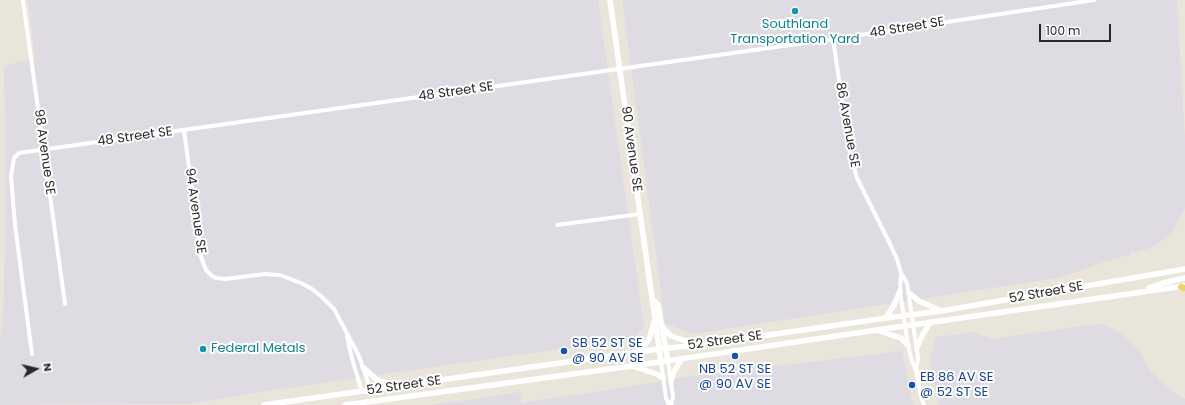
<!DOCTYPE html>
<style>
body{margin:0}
#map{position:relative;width:1185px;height:405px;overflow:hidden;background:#eae5db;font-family:Poppins,sans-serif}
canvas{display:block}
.north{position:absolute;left:16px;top:349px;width:40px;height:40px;-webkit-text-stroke:3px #fff;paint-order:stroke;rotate:82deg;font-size:11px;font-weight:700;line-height:16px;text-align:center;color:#292929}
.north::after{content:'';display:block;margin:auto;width:14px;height:18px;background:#292929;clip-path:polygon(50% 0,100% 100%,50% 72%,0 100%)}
.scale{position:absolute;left:1039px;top:24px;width:72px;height:18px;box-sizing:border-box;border:2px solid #292929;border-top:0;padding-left:5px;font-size:12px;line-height:14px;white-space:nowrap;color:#292929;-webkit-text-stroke:3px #fff;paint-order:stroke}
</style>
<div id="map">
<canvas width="1185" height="405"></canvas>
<div class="north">N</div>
<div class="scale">100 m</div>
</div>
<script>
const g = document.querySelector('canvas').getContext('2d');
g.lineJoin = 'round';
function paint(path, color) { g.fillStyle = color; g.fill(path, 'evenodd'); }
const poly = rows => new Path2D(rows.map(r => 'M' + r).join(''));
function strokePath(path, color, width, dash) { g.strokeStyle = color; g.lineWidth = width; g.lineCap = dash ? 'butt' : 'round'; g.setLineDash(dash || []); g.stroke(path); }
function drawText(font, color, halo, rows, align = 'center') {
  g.font = font + ' Poppins,sans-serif'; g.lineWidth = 4; g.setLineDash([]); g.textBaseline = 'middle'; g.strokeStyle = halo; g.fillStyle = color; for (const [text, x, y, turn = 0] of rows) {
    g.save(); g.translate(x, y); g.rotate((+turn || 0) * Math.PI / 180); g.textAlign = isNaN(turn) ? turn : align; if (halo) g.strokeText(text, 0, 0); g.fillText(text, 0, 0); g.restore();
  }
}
const industrial = poly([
 [28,0,598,0,644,326,635,338,268,391,190,404,0,405,0,337,3,324,6,200,4,66,35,58],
 [622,0,1177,0,1185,141,1185,207,1184,211,1173,230,1164,239,1153,247,1134,253,1134,251,1131,251,1132,254,1091,266,1091,267,1057,278,693,334,665,323],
 [1097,324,1101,324,1114,329,1127,338,1140,352,1149,369,1168,389,1185,399,1185,405,939,405,933,379,930,357,936,337,974,332,991,339],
 [902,351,913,405,431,405,520,392,522,403,652,383,676,378]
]);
const street = poly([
 [23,0,65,304],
 [833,39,850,153,857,178,888,240,897,259,901,273,907,283,918,358,916,370,921,396,924,405],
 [184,130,201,257,206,270,212,276,216,278,225,279,265,274,280,275,301,283,312,289,322,297,334,309,359,356,371,391],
 [557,225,640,214],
 [901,274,900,291,908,345,912,362,916,370],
 [347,336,351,355,362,392],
 [32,354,15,225,11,176,14,158,19,153,833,39,1094,0],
 [668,361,673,397,671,405],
 [661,362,666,398,669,405]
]);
const secondary = poly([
 [610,0,661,362],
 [1149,288,1163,283,1185,278],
 [909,293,919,301,941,311],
 [652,299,658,305,668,361],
 [886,318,894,305,900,291],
 [663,328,671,336,695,344],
 [879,331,901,338,908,345],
 [917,347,923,334,931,322],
 [638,352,645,345,647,342,650,337,654,322],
 [363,367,376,379,395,387],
 [635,367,657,374,663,378],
 [671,382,674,371,682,359],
 [264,405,659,349,699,345,886,318,941,311,1185,269],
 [345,405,632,366,877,330,1184,286]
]);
const primary = poly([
 [1181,287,1185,288]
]);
const markers = [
 [795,11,4,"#0f9aa8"],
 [203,349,4,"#0f9aa8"],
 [564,351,4,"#1a4fb4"],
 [735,356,4,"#1a4fb4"],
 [912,385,4,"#1a4fb4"]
];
const cultureNames = [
 ["Southland",795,25],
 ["Transportation Yard",795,40],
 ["Federal Metals",211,349,"left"]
];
const streetNames = [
 ["48 Street SE",907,28,-9],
 ["48 Street SE",456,92,-8],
 ["86 Avenue SE",847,125,80],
 ["48 Street SE",135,137,-8],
 ["90 Avenue SE",631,149,82],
 ["98 Avenue SE",44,152,82],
 ["94 Avenue SE",195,211,82],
 ["52 Street SE",1046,293,-10],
 ["52 Street SE",725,341,-8],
 ["52 Street SE",404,386,-8]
];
const transitNames = [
 ["SB 52 ST SE",572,344],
 ["@ 90 AV SE",572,359],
 ["NB 52 ST SE",735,370,"center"],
 ["@ 90 AV SE",735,385,"center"],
 ["EB 86 AV SE",920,378],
 ["@ 52 ST SE",920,393]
];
paint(industrial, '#dedbe3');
strokePath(street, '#fff', 4);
strokePath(secondary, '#fff', 5.5);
strokePath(primary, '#e9d561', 6);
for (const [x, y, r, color] of markers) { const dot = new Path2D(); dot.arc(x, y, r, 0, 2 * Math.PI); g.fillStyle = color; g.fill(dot); strokePath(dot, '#fff', 1.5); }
drawText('13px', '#0d838f', '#fff', cultureNames);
drawText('13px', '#292929', '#fff', streetNames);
drawText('13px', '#164399', '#fff', transitNames, 'left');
</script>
